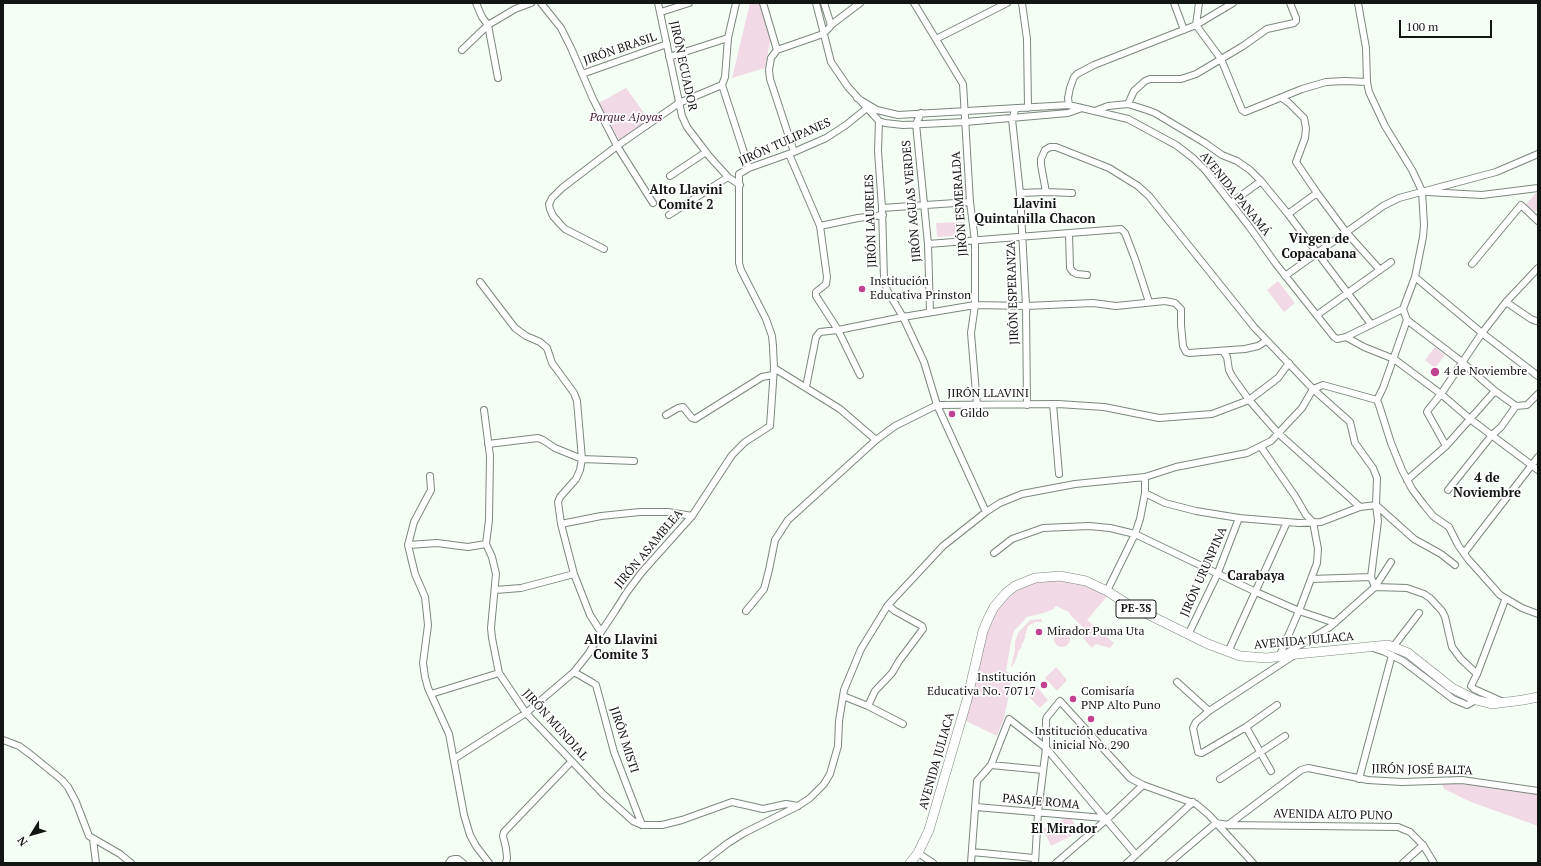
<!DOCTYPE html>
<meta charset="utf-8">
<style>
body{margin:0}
#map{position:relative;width:1541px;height:866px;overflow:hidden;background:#f5fef5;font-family:"PT Serif",serif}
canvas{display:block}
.frame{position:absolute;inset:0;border:4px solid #121612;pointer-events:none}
.north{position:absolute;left:12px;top:814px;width:40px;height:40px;-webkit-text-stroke:3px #fff;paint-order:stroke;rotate:233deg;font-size:11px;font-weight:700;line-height:16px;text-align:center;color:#121612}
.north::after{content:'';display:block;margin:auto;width:14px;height:18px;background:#121612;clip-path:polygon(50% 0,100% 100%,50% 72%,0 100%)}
.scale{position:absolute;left:1399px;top:20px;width:93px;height:18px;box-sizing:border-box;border:2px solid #121612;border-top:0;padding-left:5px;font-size:12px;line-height:14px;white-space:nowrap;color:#121612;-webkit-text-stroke:3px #fff;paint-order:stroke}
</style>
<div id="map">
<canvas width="1541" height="866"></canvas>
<div class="frame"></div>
<div class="north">N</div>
<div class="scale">100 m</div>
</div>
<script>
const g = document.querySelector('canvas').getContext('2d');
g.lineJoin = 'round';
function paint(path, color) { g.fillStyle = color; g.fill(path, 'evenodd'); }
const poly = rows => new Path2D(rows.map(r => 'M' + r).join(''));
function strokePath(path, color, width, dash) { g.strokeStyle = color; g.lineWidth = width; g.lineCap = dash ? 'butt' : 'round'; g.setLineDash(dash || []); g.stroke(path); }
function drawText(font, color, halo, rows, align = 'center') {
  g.font = font + ' "PT Serif",serif'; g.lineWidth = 3.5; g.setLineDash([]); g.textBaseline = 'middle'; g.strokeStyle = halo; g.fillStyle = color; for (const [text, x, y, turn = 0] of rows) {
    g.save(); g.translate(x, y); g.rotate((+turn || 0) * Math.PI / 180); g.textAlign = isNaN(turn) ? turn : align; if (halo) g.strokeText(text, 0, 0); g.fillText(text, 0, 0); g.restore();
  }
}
const green = poly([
 [750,3,762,3,771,37,765,68,732,78],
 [626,88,650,121,621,143,599,103],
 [1538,191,1538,209,1535,212,1526,204],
 [964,222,965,235,937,237,936,223],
 [1278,281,1295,303,1284,312,1267,290],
 [1435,347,1445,355,1435,368,1425,360],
 [1041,580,1075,580,1109,594,1087,620,1114,643,1110,648,1096,644,1092,648,1083,638,1082,626,1071,616,1069,612,1056,606,1052,610,1040,614,1027,617,1014,631,1011,642,1006,671,1013,675,1011,685,1004,718,997,736,960,718,977,660,994,613,1002,603,1014,593,1027,585],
 [1041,619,1043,622,1035,622,1028,626,1025,636,1026,636,1021,646,1022,647,1019,650,1015,662,1011,668,1015,649,1015,642,1018,633,1030,620],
 '1054 639a8 8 0 1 1 16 0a8 8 0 1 1-16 0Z',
 [1056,667,1067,680,1057,691,1045,678],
 [1036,686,1048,700,1040,708,1027,695],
 [1440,778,1538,789,1538,826,1471,802,1444,789],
 [1070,816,1079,832,1051,846,1043,829]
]);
const minor = poly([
 [476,3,482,17,488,25,498,78],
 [541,3,561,28,571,48,593,99,617,146,653,203],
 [658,3,682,116,687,127,709,156,728,177,740,185],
 [736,3,728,38,725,77,722,85,749,168],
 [763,3,777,50],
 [816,3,831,62,848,87,879,121,885,123,903,125,965,122,1068,113,1082,108],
 [914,3,963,84,970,202,975,241,975,305,971,333,977,405],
 [1022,3,1027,39,1028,108],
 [1174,3,1184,30],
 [1199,3,1196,25,1221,59,1242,110,1245,112,1302,89,1326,82,1345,81,1367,82],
 [1358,3,1366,48,1367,82,1369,92,1385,126,1412,170,1422,191,1424,225,1423,237,1415,277,1403,309,1407,320,1383,388,1377,400,1379,405,1391,443,1402,470,1412,489,1424,505,1433,516,1449,527,1458,545,1468,559,1500,595,1522,608,1538,614],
 [661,12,689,3],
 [831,25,860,3],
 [936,39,1007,3],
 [462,50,488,25,515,9,531,3],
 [669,57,728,38],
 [582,74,667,44],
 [857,98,877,110,898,115,1069,105,1128,119,1176,145,1193,158,1206,171,1248,225,1276,264,1334,337,1337,339,1346,337,1403,309],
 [1282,98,1289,103,1304,118,1306,128,1305,138,1296,162,1317,193,1346,232,1380,270],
 [1128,104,1134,91,1145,81,1150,79,1181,79,1196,74,1243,46,1267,29,1294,23,1296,21,1296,18,1290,3],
 [1069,105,1068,98,1070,88,1074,77,1077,74,1094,65,1196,25,1233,3],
 [1016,108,1012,119,1020,193,1026,306,1027,405],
 [1095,111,1108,106,1128,104,1147,110,1155,113,1205,143,1222,155,1237,161,1250,170,1261,181,1288,214,1371,324],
 [921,113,916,124,928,244,930,312],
 [879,121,878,151,882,208,884,279,887,290,903,317,924,362,937,405,986,512],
 [794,152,770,79,769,70,771,58,777,50,823,34,829,28,831,25,824,3],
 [789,154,820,226,827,277,826,284,816,292,816,296,838,330,860,375],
 [670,176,706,152],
 [1046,192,1041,165,1041,159,1045,150,1050,147,1056,147,1109,168,1138,186,1149,196,1254,327,1313,389,1350,422,1355,443,1373,468,1377,478,1376,505,1378,521,1371,577,1375,587,1407,588,1424,594,1430,598,1442,611,1445,617,1452,647,1461,659,1477,674],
 [1427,192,1482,195,1538,188],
 [1020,193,1046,192,1072,193],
 [1231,203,1261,181],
 [882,208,970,202],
 [1288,214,1317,193],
 [669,215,728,177],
 [820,226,858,218,883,215],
 [1069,234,1070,268,1073,272,1077,274,1087,275],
 [928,244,1121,229,1125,233,1135,259,1149,302],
 [604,249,565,229,561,225,553,216,550,209,549,204,552,198,562,188,617,146,679,103,722,85],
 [1472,264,1521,205,1538,221],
 [1285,276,1383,206,1399,198,1496,172,1538,154],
 [1415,277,1482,333,1538,376],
 [480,282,515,328,526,336,540,342,547,348,552,363,574,393,577,401,582,459,580,470,576,479,560,497,558,502,561,524,574,574,590,615,601,632],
 [1506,302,1531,319,1536,321,1538,321],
 [1317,315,1391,262],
 [1407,320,1462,362,1495,391,1516,406],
 [1346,337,1364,347,1394,359,1441,394,1470,419,1538,470],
 [1223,351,1227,357,1229,370,1232,376,1249,400,1278,433,1360,507],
 [774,368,840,409,876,440],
 [806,387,816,337,820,332,838,330,903,317,975,305,1026,306,1093,303,1116,306,1165,301,1175,303,1181,309,1181,325,1183,346,1186,352,1189,353,1245,349,1258,346,1266,341],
 [1313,389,1323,385,1377,400],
 [1053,404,1059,474],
 [484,410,490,456,489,520,486,544,492,557,496,574,491,628,492,638,499,673,526,713,603,794,633,821,642,825,662,825,682,820,732,802,763,809,786,804,798,806],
 [666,415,678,408,683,407,692,418,695,419,762,377,773,375],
 [488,444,538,438,543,440,555,448,582,459,634,461],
 [1446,446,1427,412,1428,410,1441,394,1482,333,1506,302,1538,268],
 [1261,447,1295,496,1306,515,1313,522,1318,549,1317,563,1299,611,1279,657],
 [430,476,431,490,414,522,408,545,415,574,425,597,426,606,428,625,423,663,425,677,428,688,449,734,464,815,470,835,476,846,489,863],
 [1407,480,1446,446,1495,391],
 [1448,490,1492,435,1501,427,1516,406,1527,405,1538,394],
 [1145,493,1165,503,1196,511,1239,518,1299,523,1321,522,1360,507,1376,505,1414,539,1441,554,1455,565],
 [561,524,601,516,640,512,668,512,692,516],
 [408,545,437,543,468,547,486,544],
 [994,553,1012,539,1043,528,1089,526,1110,528,1135,534,1256,592,1299,611,1335,623],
 [1464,553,1538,457],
 [1311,579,1371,577],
 [495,590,521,588,574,574],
 [1107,591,1135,534,1140,519,1145,493,1145,477],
 [746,611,764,589,769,570,775,540,788,520,876,440,895,426,937,405,1058,404,1104,407,1159,418,1212,414,1249,400,1278,378,1289,363],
 [1188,635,1217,575,1239,518],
 [1393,647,1419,613],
 [1373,648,1385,652,1403,661,1453,699,1467,705,1476,700],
 [1228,652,1287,522],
 [1285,654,1330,627,1375,587,1391,562],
 [574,672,593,683,596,685,614,752,642,825],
 [1177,682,1209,711],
 [431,694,499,673],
 [843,696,868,706,903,724],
 [1503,702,1474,689,1471,686,1477,674,1505,600],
 [1277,705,1246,727,1202,753,1198,752,1193,728,1196,722,1209,711,1293,656],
 [868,706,875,691,892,673,899,661,923,629,922,626,895,611,888,605],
 [1246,727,1271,771],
 [3,740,19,746,30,754,62,780,68,787,76,802,89,836,120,854,131,863],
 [454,759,526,713,574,672,589,653,601,632,615,611,627,592,642,572,692,516,732,455,745,442,770,426,774,368,773,346,772,336,766,319,741,270,739,263,739,174,749,168,794,152,826,138,846,125,867,108],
 [991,765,1043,770],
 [1220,779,1285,736],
 [1359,779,1392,655],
 [976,807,1104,818],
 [1228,825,1301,770,1308,768,1368,780,1402,782,1462,780,1538,791],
 [93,839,96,863],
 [972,852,1034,858],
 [918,853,933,863],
 [449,863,451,860,455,859,458,859,463,863],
 [506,863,507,858,506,848,503,836,504,832,571,762],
 [702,863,728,843,744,833,798,806,810,798,824,784,830,774,838,746,839,721,844,690,861,649,888,605,902,590,943,546,986,512,1000,503,1022,494,1075,484,1145,477,1176,467,1247,453,1271,441,1302,408,1313,389],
 [971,863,977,781,991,765,1009,719,1046,748,1136,855],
 [1035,863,1038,812,1046,748,1046,720,1047,717,1060,701,1130,778,1143,785,1196,804,1209,815,1253,863],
 [1056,863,1106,820,1143,785],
 [1127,863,1193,802],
 [1169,863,1216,823,1228,825,1398,827,1410,832,1423,845,1434,863],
 [1403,863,1423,845]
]);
const highway = poly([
 [910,863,918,853,929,830,967,700,983,631,988,619,994,607,1006,593,1015,586,1035,578,1060,576,1086,581,1107,591,1129,605,1208,644,1240,656,1267,658,1297,654,1388,645,1408,653,1452,688,1476,700,1492,704,1523,700,1538,697]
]);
const markers = [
 [862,289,4,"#c04391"],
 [1435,372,5,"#c04391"],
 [952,414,4,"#c04391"],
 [1039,632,4,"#c04391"],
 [1044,685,4,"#c04391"],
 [1073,699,4,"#c04391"],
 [1091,719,4,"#c04391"]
];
const shields = [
 [1136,609,40]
];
const shieldNames = [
 ["PE-3S",1136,609]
];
const streetNames = [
 ["JIRÓN BRASIL",620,49,-19],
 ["JIRÓN ECUADOR",683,66,78],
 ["JIRÓN TULIPANES",785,142,-24],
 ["AVENIDA PANAMÁ",1235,194,51],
 ["JIRÓN AGUAS VERDES",912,201,-95],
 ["JIRÓN ESMERALDA",960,204,-94],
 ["JIRÓN LAURELES",871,221,-92],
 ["JIRÓN ESPERANZA",1013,293,-92],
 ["JIRÓN LLAVINI",988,394],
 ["JIRÓN ASAMBLEA",649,549,-50],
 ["JIRÓN URUNPINA",1204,572,-66],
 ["AVENIDA JULIACA",1304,641,-5],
 ["JIRÓN MUNDIAL",555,725,48],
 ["JIRÓN MISTI",624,740,72],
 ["AVENIDA JULIACA",937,761,-74],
 ["JIRÓN JOSÉ BALTA",1422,770,1],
 ["PASAJE ROMA",1041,802,5],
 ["AVENIDA ALTO PUNO",1333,815,1]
];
const parkNames = [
 ["Parque Ajoyas",626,118]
];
const poiNames = [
 ["Institución",870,282],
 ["Educativa Prinston",870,296],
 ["4 de Noviembre",1444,372],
 ["Gildo",960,414],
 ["Mirador Puma Uta",1047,632],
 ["Institución",1036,678,"right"],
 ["Educativa No. 70717",1036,692,"right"],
 ["Comisaría",1081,692],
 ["PNP Alto Puno",1081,706],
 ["Institución educativa",1091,732,"center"],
 ["inicial No. 290",1091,746,"center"]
];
const neighbourhoodNames = [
 ["Alto Llavini",686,190],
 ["Comite 2",686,205],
 ["Llavini",1035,204],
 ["Quintanilla Chacon",1035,219],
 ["Virgen de",1319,239],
 ["Copacabana",1319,254],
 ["4 de",1487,478],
 ["Noviembre",1487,493],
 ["Carabaya",1256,576],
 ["Alto Llavini",621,640],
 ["Comite 3",621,655],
 ["El Mirador",1064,829]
];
paint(green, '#f1d9e5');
strokePath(minor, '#7c877d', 8);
strokePath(highway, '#7c877d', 10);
strokePath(minor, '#fff', 6);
strokePath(highway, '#fff', 9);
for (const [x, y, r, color] of markers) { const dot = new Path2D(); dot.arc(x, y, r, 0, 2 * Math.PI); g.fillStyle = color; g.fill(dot); strokePath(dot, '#fff', 1.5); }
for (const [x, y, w] of shields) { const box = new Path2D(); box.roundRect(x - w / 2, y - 9, w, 18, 3); g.fillStyle = '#fff'; g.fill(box); strokePath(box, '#121612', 1); }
drawText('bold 11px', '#121612', null, shieldNames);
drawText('12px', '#121612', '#fff', streetNames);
drawText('italic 12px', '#441833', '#fff', parkNames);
drawText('12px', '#121612', '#fff', poiNames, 'left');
drawText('bold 13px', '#121612', '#fff', neighbourhoodNames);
</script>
